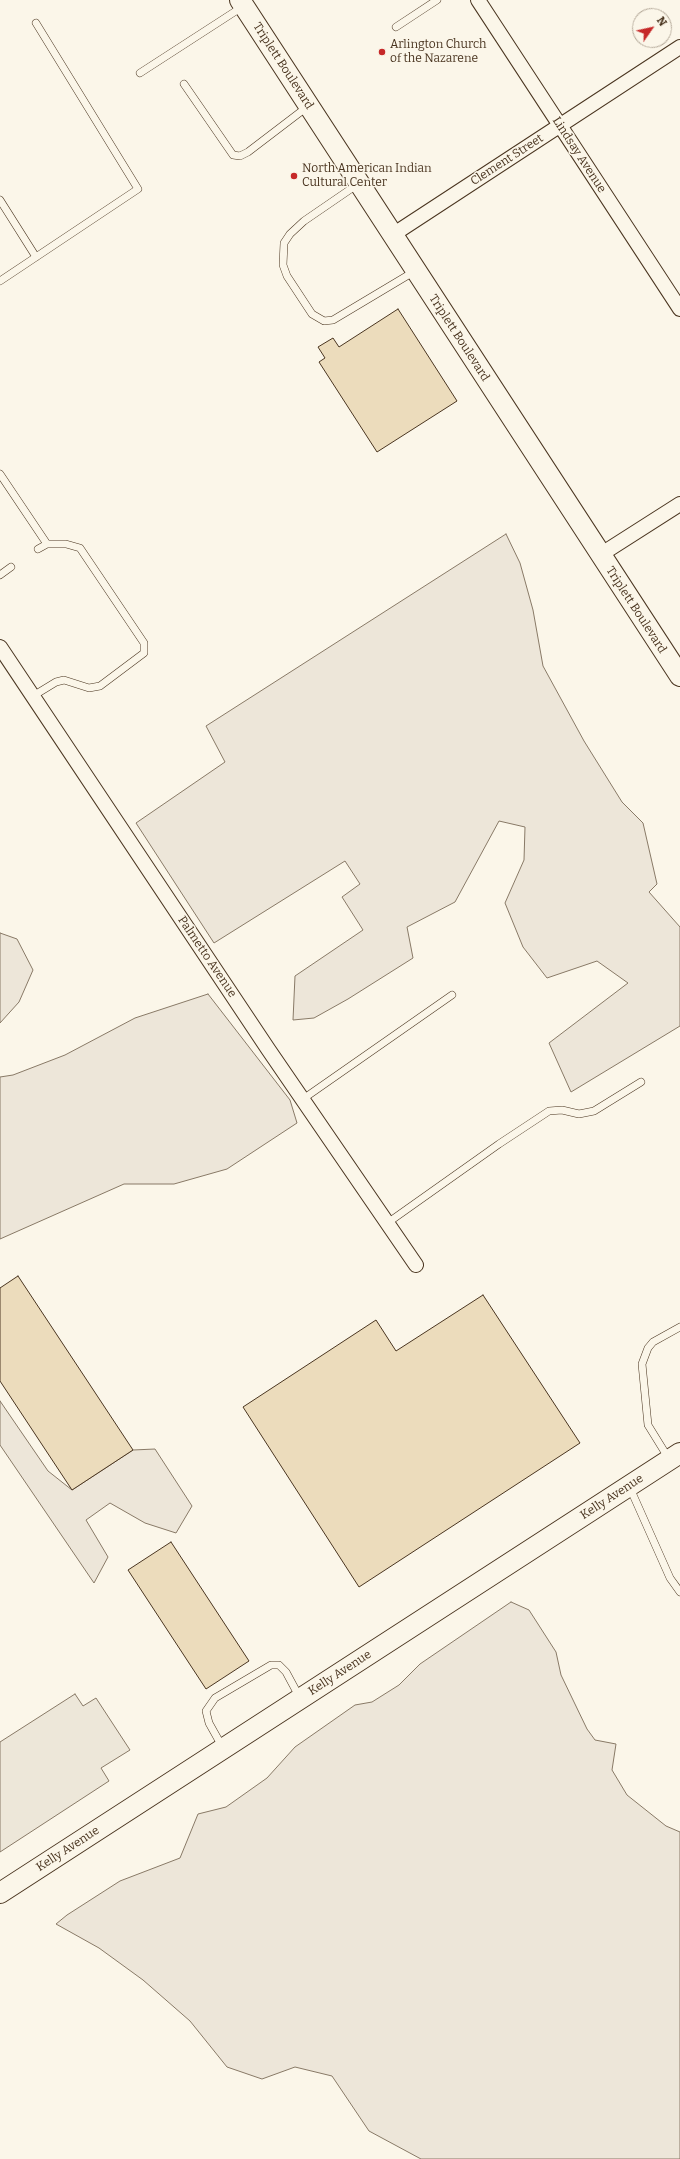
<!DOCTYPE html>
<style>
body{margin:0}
#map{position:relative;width:680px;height:2159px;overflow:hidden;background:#fbf6e9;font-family:Bitter,serif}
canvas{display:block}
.north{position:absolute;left:632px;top:8px;width:40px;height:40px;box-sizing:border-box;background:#fbf6e9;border:1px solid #b4a999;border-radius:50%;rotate:56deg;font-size:11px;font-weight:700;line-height:16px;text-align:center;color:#4a3520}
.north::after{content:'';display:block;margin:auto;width:14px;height:18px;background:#c62828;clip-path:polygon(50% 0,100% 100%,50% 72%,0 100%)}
</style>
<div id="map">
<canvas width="680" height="2159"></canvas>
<div class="north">N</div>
</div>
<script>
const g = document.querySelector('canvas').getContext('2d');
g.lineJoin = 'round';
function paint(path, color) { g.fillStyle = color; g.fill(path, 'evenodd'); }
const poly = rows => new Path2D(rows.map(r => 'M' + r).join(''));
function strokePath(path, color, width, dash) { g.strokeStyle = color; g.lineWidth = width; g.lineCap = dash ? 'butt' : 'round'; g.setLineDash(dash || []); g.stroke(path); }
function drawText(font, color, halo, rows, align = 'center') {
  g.font = font + ' Bitter,serif'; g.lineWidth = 3; g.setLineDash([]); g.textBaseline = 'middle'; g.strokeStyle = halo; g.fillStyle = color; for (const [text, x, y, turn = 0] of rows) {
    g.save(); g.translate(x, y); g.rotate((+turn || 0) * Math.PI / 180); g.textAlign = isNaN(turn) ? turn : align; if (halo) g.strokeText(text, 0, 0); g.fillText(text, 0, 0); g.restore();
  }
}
const green = poly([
 [506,534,520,563,533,610,543,666,584,741,622,802,643,823,657,884,649,892,680,927,680,1026,571,1092,549,1043,628,983,597,961,547,978,523,947,505,903,524,860,525,827,499,821,455,902,407,927,413,958,348,999,314,1018,293,1020,295,976,363,930,342,897,360,884,345,861,214,943,136,823,225,762,206,726,506,534],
 [0,933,17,939,33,970,19,1002,0,1023,0,933],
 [208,994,290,1100,297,1123,227,1169,174,1184,124,1184,0,1239,0,1077,13,1075,65,1055,135,1018,208,994],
 [0,1401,48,1471,72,1490,133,1450,155,1449,192,1506,176,1533,145,1523,110,1503,86,1520,108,1557,94,1583,0,1445,0,1401],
 [511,1602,529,1610,556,1652,561,1675,587,1729,595,1740,616,1744,612,1770,627,1795,666,1826,680,1832,680,2159,421,2159,369,2131,332,2076,295,2067,262,2079,227,2067,190,2021,143,1980,99,1948,56,1924,67,1915,120,1881,180,1858,198,1814,226,1807,267,1778,295,1747,355,1705,372,1702,399,1685,420,1664,511,1602]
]);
const parking = poly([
 [75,1694,83,1706,96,1698,130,1750,101,1768,109,1781,0,1852,0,1742,75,1694]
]);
const building = poly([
 [398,309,457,401,377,452,319,362,325,358,318,347,333,338,339,347,398,309],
 [18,1276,133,1450,72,1490,0,1381,0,1288,18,1276],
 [483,1295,580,1443,359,1587,243,1407,376,1320,396,1351,483,1295],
 [171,1542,249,1661,206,1689,128,1570,171,1542]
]);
const service = poly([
 [396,27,437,0],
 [140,73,242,7],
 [184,84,233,155,240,156,248,152,307,107],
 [358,184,304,221,290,234,284,243,283,265,287,276,312,314,324,321,333,320,415,271],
 [0,200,36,257],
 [0,281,138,189,36,23],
 [0,474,47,544,38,549],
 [0,575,11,567],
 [33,696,56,682,64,680,89,688,100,686,144,653,144,643,80,548,66,544,47,544],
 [303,1099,452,995],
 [386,1224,499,1144,549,1111,562,1110,579,1114,594,1111,641,1082],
 [669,1459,648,1425,642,1364,648,1348,653,1342,680,1327],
 [630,1488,670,1578,680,1592],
 [223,1748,209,1723,206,1711,215,1698,271,1665,279,1665,286,1672,300,1698]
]);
const minor = poly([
 [478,0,680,309],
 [394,234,680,47],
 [600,555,680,504],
 [0,647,268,1049,416,1265]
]);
const secondary = poly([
 [240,0,680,676],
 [0,1893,680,1453]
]);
const markers = [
 [382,52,4,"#c62828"],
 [294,176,4,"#c62828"]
];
const poiNames = [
 ["Arlington Church",390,45],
 ["of the Nazarene",390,59],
 ["North American Indian",302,169],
 ["Cultural Center",302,183]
];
const streetNames = [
 ["Triplett Boulevard",283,66,57],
 ["Lindsay Avenue",579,155,57],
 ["Clement Street",507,160,-33],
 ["Triplett Boulevard",459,338,57],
 ["Triplett Boulevard",636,610,57],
 ["Palmetto Avenue",207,957,56],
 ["Kelly Avenue",612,1497,-33],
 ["Kelly Avenue",340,1673,-33],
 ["Kelly Avenue",68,1849,-33]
];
paint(green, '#ede6d9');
strokePath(green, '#887966', 1);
paint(parking, '#ede7d9');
strokePath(parking, '#887966', 1);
paint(building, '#ecdcbc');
strokePath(building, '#4a3520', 1);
strokePath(service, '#4a3520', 8);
strokePath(minor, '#4a3520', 16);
strokePath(secondary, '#4a3520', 22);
strokePath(service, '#fbf6e9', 7);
strokePath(minor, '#fbf6e9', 14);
strokePath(secondary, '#fbf6e9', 20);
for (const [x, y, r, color] of markers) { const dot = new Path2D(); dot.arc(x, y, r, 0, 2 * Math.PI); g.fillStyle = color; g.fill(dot); strokePath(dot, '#fbf6e9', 1.5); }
drawText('12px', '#4a3520', '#fbf6e9', poiNames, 'left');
drawText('12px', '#4a3520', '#fbf6e9', streetNames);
</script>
